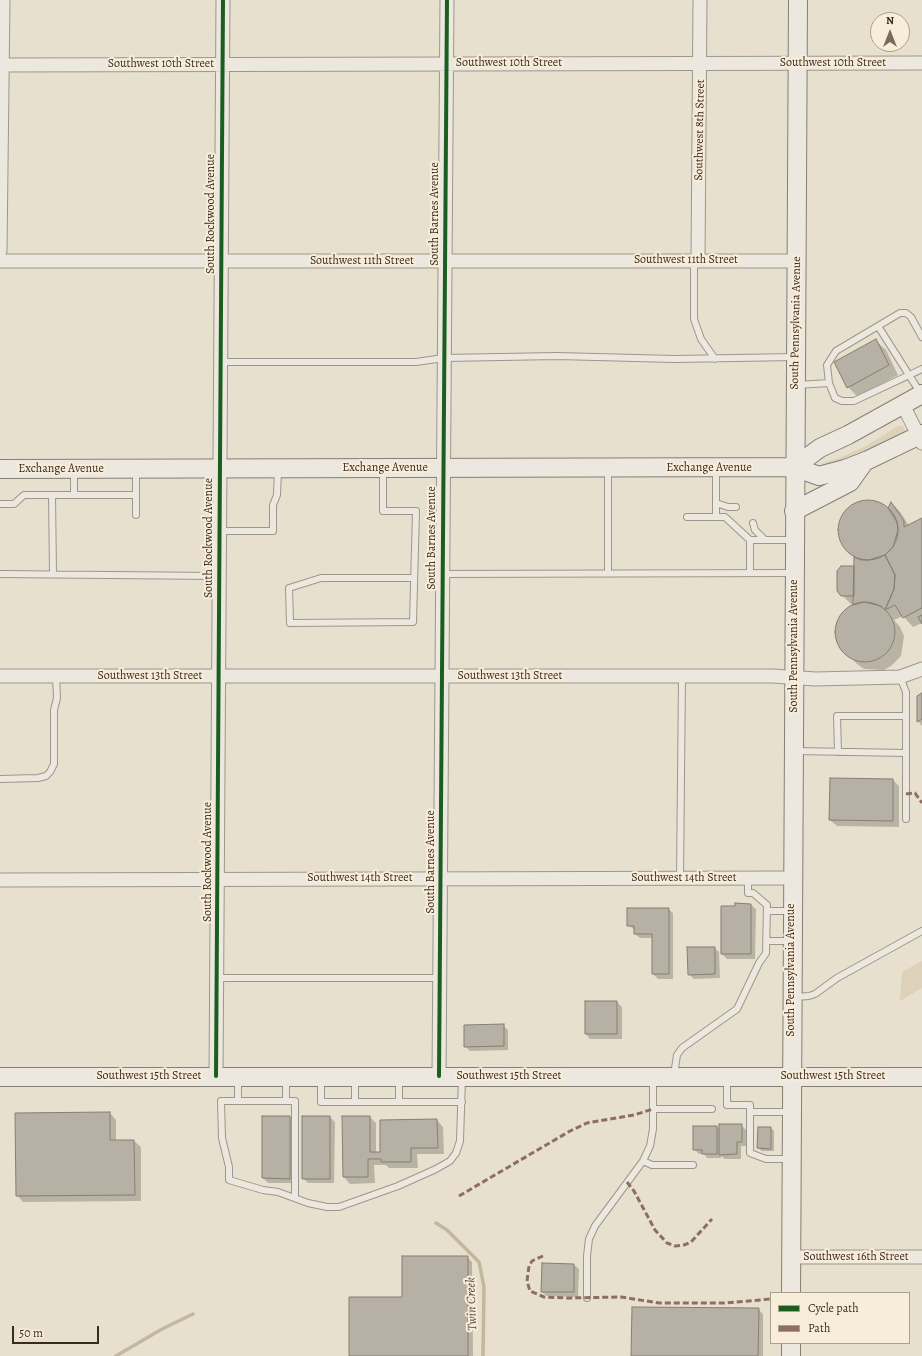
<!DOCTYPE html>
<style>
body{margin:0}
#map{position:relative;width:922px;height:1356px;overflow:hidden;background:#e8e0ce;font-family:Alegreya,serif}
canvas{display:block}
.legend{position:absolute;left:770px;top:1292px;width:140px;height:52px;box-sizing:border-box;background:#f7edd8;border:1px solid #ac9f90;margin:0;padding:5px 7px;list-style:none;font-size:12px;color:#3b2a23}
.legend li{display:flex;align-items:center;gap:8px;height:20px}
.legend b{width:20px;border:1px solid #ac9f90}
.north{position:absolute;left:870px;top:12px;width:40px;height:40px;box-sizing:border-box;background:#f7edd8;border:1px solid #ac9f90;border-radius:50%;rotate:0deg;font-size:11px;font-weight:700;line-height:16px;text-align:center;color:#3b2a23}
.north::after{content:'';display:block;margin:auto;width:14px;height:18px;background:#786a5f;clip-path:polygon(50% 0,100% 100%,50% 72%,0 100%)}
.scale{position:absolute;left:12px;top:1326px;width:87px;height:18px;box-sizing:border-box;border:2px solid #3b2a23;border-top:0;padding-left:5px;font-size:12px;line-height:14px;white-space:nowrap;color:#3b2a23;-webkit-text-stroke:3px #f7edd8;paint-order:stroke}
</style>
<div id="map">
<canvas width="922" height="1356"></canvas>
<ul class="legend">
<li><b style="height:5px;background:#1b5e20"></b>Cycle path</li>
<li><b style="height:5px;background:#8d6e63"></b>Path</li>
</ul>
<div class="north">N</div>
<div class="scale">50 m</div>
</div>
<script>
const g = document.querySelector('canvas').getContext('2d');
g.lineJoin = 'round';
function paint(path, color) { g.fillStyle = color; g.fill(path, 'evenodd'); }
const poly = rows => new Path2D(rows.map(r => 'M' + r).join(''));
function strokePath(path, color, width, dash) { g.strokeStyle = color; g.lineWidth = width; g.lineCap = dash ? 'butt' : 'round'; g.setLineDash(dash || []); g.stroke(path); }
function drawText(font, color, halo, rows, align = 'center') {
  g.font = font + ' Alegreya,serif'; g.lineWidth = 4; g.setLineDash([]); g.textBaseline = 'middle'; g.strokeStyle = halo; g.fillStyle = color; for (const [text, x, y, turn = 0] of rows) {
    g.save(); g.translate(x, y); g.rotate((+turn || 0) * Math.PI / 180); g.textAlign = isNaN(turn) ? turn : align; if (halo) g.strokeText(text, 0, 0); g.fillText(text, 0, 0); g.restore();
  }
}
const green = poly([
 [898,426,903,426,905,430,903,434,869,452,833,465,821,466,821,464,839,458,866,446],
 [922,961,922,988,900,1001,902,972]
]);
const shadow = poly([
 [876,341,886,350,898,375,858,397,848,387],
 [862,502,872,502,889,510,892,503,901,513,909,526,922,519,922,623,913,627,903,616,894,620,900,627,904,636,901,656,891,666,884,670,864,669,857,664,841,648,836,632,840,617,853,606,842,595,855,567,855,558,841,541,840,524,847,510,854,505],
 [922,694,922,726,918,721],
 [893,780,899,786,899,827,837,826,830,820],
 [751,905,756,909,755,959,727,959,722,954,736,907],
 [668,909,673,913,673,979,658,979,653,974,653,938,640,938,635,934,635,930,628,925],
 [714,948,719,952,720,978,694,979,689,974],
 [586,1002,617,1002,622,1007,622,1039,590,1039,586,1034],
 [503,1025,508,1030,508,1050,470,1051,465,1046],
 [110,1113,116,1120,116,1141,134,1141,141,1147,141,1201,23,1202,17,1195],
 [263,1117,290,1117,294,1122,294,1183,268,1183,263,1178],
 [330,1117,335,1122,334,1183,308,1183,303,1178],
 [343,1117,370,1117,376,1123,376,1153,381,1153,437,1120,443,1127,444,1154,417,1154,418,1168,389,1168,386,1165,374,1165,375,1183,350,1184,344,1177],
 [741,1125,746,1130,746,1146,741,1146,741,1159,725,1159,721,1156,721,1158,707,1158,704,1154,699,1154,694,1149,717,1127,720,1130],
 [759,1128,771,1128,774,1131,774,1151,762,1151,758,1148],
 [467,1257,472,1262,473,1356,350,1356,403,1298],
 [543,1264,574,1265,579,1269,578,1297,547,1296,542,1292],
 [758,1309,763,1314,763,1356,632,1356]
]);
const stream = poly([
 [436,1223,447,1230,479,1262,484,1287,483,1356],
 [116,1356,162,1329,193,1314]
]);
const building = poly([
 [876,339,889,365,847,388,834,362,876,339],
 '838 530a30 30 0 1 1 60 0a30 30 0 1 1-60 0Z',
 [891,502,904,521,904,527,922,518,922,608,903,618,895,605,885,610,894,589,895,575,885,555,893,547,898,530,897,522,888,508,891,502],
 [885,555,895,575,894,589,885,610,881,606,864,602,853,605,854,557,861,560,869,560,885,555],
 [841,566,854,566,854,596,841,596,837,591,837,571,841,566],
 '835 632a30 30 0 1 1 60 0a30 30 0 1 1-60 0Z',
 [922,615,922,624,918,617,922,615],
 [922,693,922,719,917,722,917,696,922,693],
 [830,778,893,779,893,821,829,820,830,778],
 [735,903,751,904,751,954,721,954,721,906,735,906,735,903],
 [627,908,669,908,669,974,652,974,652,934,634,934,634,926,627,926,627,908],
 [687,947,715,947,715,974,688,975,687,947],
 [585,1001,617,1001,617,1034,585,1034,585,1001],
 [504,1024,504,1046,464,1047,464,1025,504,1024],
 [110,1112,110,1140,134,1140,135,1195,16,1196,15,1113,110,1112],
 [262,1116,290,1116,290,1179,262,1178,262,1116],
 [302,1116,330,1116,330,1179,302,1179,302,1116],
 [342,1116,370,1116,370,1152,380,1152,380,1120,437,1119,438,1148,411,1148,411,1162,381,1162,381,1159,368,1159,368,1177,343,1177,342,1116],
 [719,1124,742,1124,742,1142,737,1142,737,1154,719,1155,719,1124],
 [693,1126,717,1126,717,1154,702,1154,702,1150,693,1150,693,1126],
 [758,1127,771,1127,771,1149,757,1148,758,1127],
 [402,1256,468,1256,468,1356,349,1356,349,1297,402,1297,402,1256],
 [542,1263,574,1264,574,1292,541,1292,542,1263],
 [632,1307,759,1308,758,1356,631,1356,632,1307]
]);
const lane = poly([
 [694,260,694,319,701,339,715,359],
 [878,326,921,394],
 [922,337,911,317,906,313,900,313,836,351,827,365,829,383,835,398,842,401,854,401,922,369],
 [220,362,416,362,444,358,557,356,675,359,795,357],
 [797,385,829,383],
 [716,468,716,503,728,507,736,507],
 [74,470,74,495],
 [136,470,136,515],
 [383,470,383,511,416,511,413,622,290,623,289,588,321,578,413,578],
 [52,495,53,574],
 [0,504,14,504,24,495,136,495],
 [687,517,716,517,716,503],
 [716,517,725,517,750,540,765,540],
 [753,523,755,530,765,540,794,540],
 [219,531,273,531,273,505,277,495,278,470],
 [750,540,750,573],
 [608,573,608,470],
 [0,574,219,576],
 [442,574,794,573],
 [900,677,906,692,906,819],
 [795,751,906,753],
 [838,752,837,716,906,716],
 [0,779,38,778,46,776,50,772,54,764,54,710,57,698,56,676],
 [680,878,682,676],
 [767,911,791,911],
 [767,941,791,941],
 [217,978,440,978],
 [795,997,809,996,815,994,837,978,922,931],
 [674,1075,677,1055,682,1048,737,1009,759,963,766,953,767,905,753,893,748,893,748,878],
 [238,1078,238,1101],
 [355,1078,355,1102],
 [399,1078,399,1102],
 [727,1078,727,1105,750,1105,750,1153,766,1159,790,1159],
 [286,1079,286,1101],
 [321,1079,321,1102,462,1102],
 [653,1109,712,1109],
 [750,1112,791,1112],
 [643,1161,652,1165,693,1165],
 [295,1197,295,1101,221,1101,222,1138,229,1167,229,1180,263,1190,278,1192,308,1203,327,1207,339,1207,398,1186,436,1169,450,1161,456,1153,460,1141,462,1078],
 [587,1298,587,1256,589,1239,595,1226,643,1161,650,1146,653,1129,653,1078]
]);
const street = poly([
 [0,65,922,63],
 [0,251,3,0],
 [698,260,700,0],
 [0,261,797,261],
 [903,405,922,443],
 [0,676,773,676,815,679,900,677,922,669],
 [0,880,792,878],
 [216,1076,223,0],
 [439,1076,447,0],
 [791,1257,922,1257]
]);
const secondary = poly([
 [794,467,820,448,848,435,922,394],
 [0,469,794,467,819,476,845,469,866,461,922,434],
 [794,511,850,482,865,461],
 [0,1077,922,1077],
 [791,1293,798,0],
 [791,1343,791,1356]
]);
const quiet = poly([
 [906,794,915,793,922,803],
 [627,1182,634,1191,655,1230,667,1243,675,1246,684,1245,691,1242,712,1219],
 [459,1196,570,1131,587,1123,634,1115,653,1109],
 [543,1256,532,1261,529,1266,527,1281,530,1291,544,1297,568,1298,621,1297,659,1303,724,1303,771,1299]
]);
const cycleway = poly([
 [216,1076,223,0],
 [439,1076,447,0]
]);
const streetNames = [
 ["Southwest 10th Street",509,63],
 ["Southwest 10th Street",833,63],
 ["Southwest 10th Street",161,64],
 ["Southwest 8th Street",700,130,-89],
 ["South Rockwood Avenue",211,214,-90],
 ["South Barnes Avenue",435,214,-90],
 ["Southwest 11th Street",686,260],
 ["Southwest 11th Street",362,261],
 ["South Pennsylvania Avenue",796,323,-89],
 ["Exchange Avenue",385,468],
 ["Exchange Avenue",709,468],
 ["Exchange Avenue",61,469],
 ["South Rockwood Avenue",209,538,-90],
 ["South Barnes Avenue",432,538,-90],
 ["South Pennsylvania Avenue",794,646,-90],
 ["Southwest 13th Street",150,676],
 ["Southwest 13th Street",510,676],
 ["South Rockwood Avenue",208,862,-90],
 ["South Barnes Avenue",431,862,-90],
 ["Southwest 14th Street",360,878],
 ["Southwest 14th Street",684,878],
 ["South Pennsylvania Avenue",791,970,-90],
 ["Southwest 15th Street",149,1076],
 ["Southwest 15th Street",509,1076],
 ["Southwest 15th Street",833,1076],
 ["Southwest 16th Street",856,1257]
];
const waterNames = [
 ["Twin Creek",472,1304,-92]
];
paint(green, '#ddd1b9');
paint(shadow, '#0003');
strokePath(stream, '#c4b7a0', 3.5);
paint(building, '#b7b0a4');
strokePath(building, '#847e74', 1);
strokePath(lane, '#9d968b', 8);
strokePath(street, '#9d968b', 15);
strokePath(secondary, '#847e74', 20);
strokePath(lane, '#ece8df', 6);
strokePath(street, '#ece8df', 13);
strokePath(secondary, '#ece8df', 18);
strokePath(quiet, '#8d6e63', 3, [6, 3]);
strokePath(cycleway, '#1b5e20', 4);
drawText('12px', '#3b2a23', '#f7edd8', streetNames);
drawText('italic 13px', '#5f4f43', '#f7edd8', waterNames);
</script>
